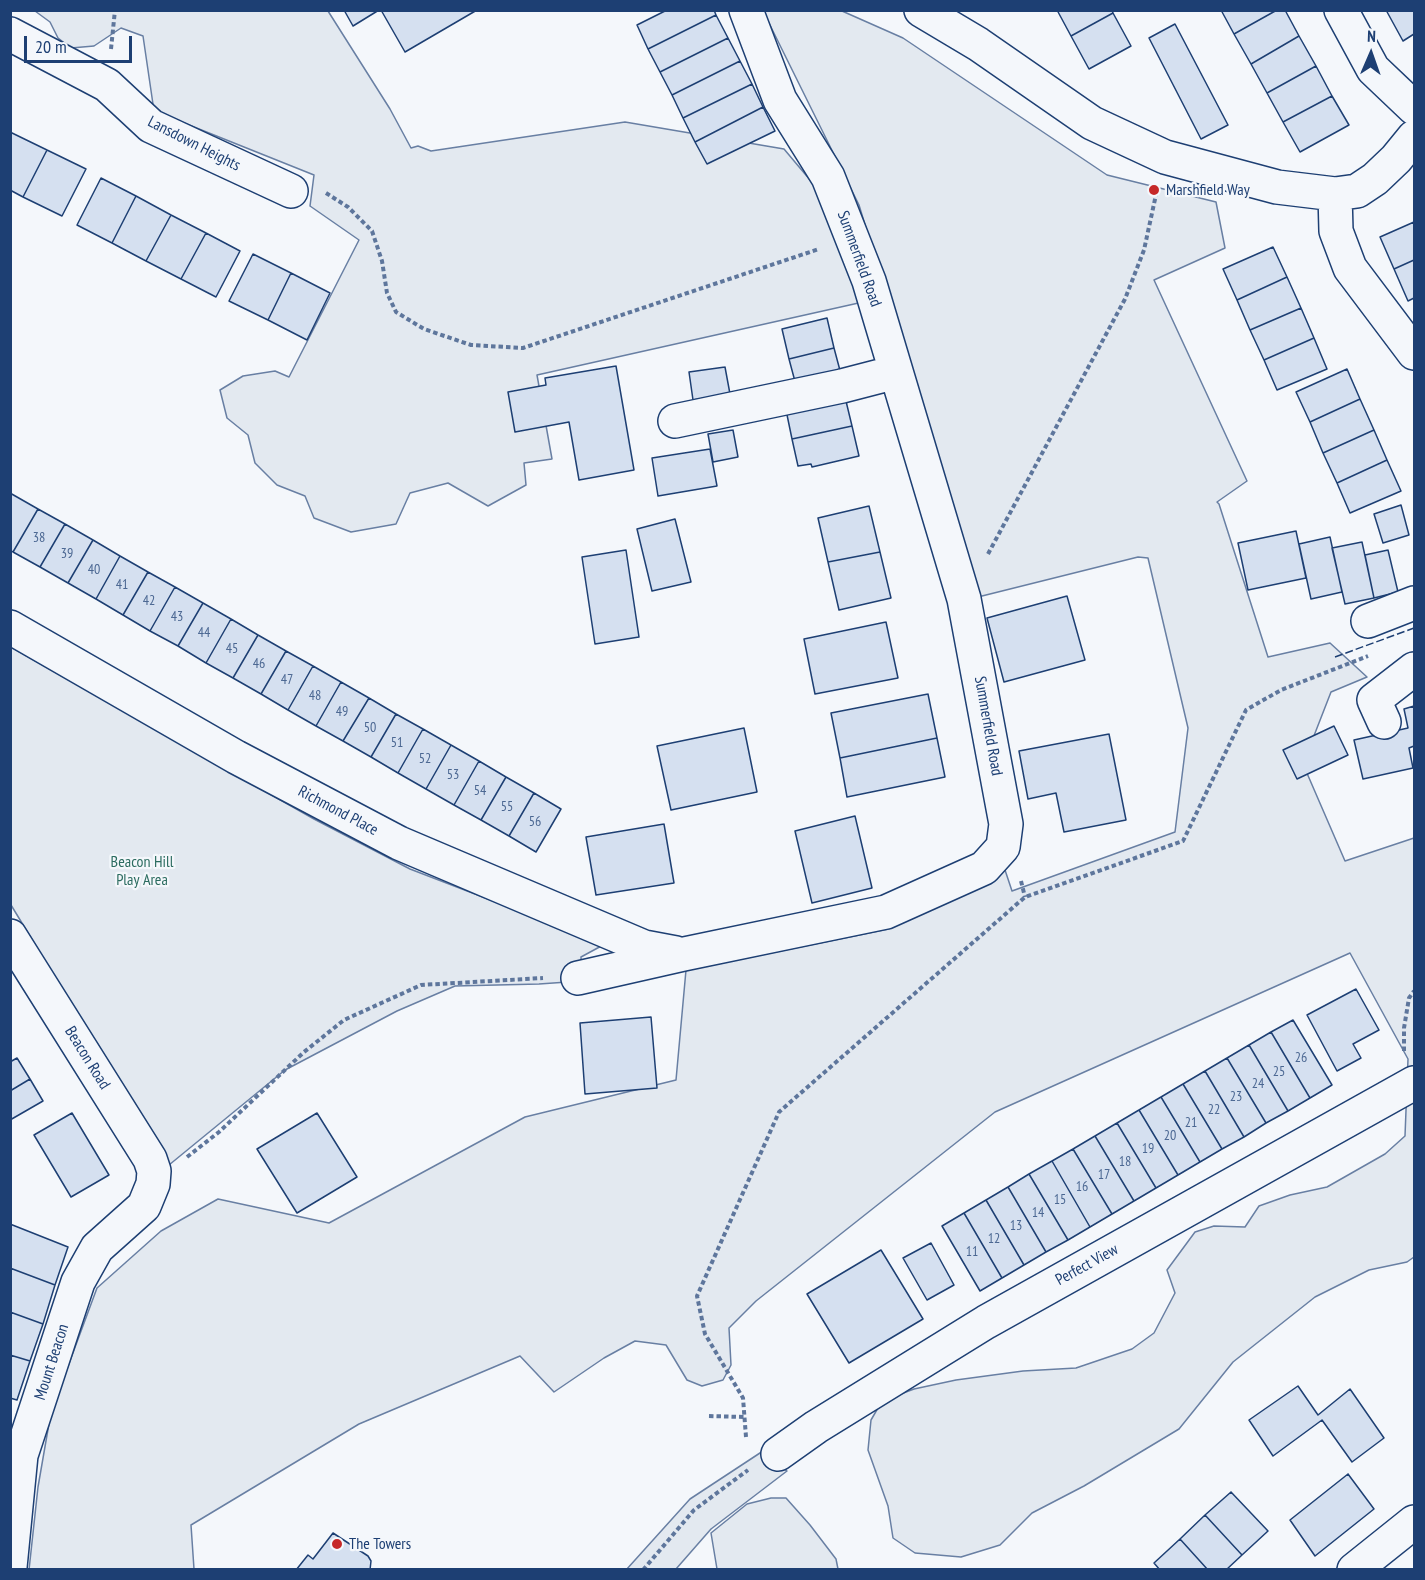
<!DOCTYPE html>
<style>
body{margin:0}
#map{position:relative;width:1425px;height:1580px;overflow:hidden;background:#f4f7fb;font-family:"PT Sans Narrow",sans-serif}
canvas{display:block}
.frame{position:absolute;inset:0;border:12px solid #1d3f73;pointer-events:none}
.north{position:absolute;left:1341px;top:24px;width:60px;height:60px;-webkit-text-stroke:4px #f4f7fb;paint-order:stroke;rotate:2deg;font-size:16px;font-weight:700;line-height:24px;text-align:center;color:#1d3f73}
.north::after{content:'';display:block;margin:auto;width:21px;height:27px;background:#1d3f73;clip-path:polygon(50% 0,100% 100%,50% 72%,0 100%)}
.scale{position:absolute;left:24px;top:36px;width:108px;height:27px;box-sizing:border-box;border:3px solid #1d3f73;border-top:0;padding-left:8px;font-size:18px;line-height:21px;white-space:nowrap;color:#1d3f73;-webkit-text-stroke:4px #f4f7fb;paint-order:stroke}
</style>
<div id="map">
<canvas width="1425" height="1580"></canvas>
<div class="frame"></div>
<div class="north">N</div>
<div class="scale">20 m</div>
</div>
<script>
const g = document.querySelector('canvas').getContext('2d');
g.lineJoin = 'round';
function paint(path, color) { g.fillStyle = color; g.fill(path, 'evenodd'); }
const poly = rows => new Path2D(rows.map(r => 'M' + r).join(''));
function strokePath(path, color, width, dash) { g.strokeStyle = color; g.lineWidth = width; g.lineCap = dash ? 'butt' : 'round'; g.setLineDash(dash || []); g.stroke(path); }
function drawText(font, color, halo, rows, align = 'center') {
  g.font = font + ' "PT Sans Narrow",sans-serif'; g.lineWidth = 4.5; g.setLineDash([]); g.textBaseline = 'middle'; g.strokeStyle = halo; g.fillStyle = color; for (const [text, x, y, turn = 0] of rows) {
    g.save(); g.translate(x, y); g.rotate((+turn || 0) * Math.PI / 180); g.textAlign = isNaN(turn) ? turn : align; if (halo) g.strokeText(text, 0, 0); g.fillText(text, 0, 0); g.restore();
  }
}
const green = poly([
 [35,11,328,11,390,109,411,148,418,146,431,151,625,122,784,149,821,193,863,302,537,375,552,459,524,463,526,485,488,506,448,483,410,493,396,524,351,532,314,518,305,496,277,485,255,463,248,435,227,418,220,390,243,376,275,371,289,377,359,240,310,206,314,175,154,111,143,36,121,28,94,46,71,48,58,38,50,22,35,11],
 [763,11,842,11,903,38,1107,175,1216,202,1225,248,1154,280,1247,481,1217,502,1219,504,1268,657,1330,643,1367,677,1331,692,1303,764,1345,861,1414,838,1414,1257,1407,1262,1369,1270,1315,1297,1233,1362,1179,1429,1084,1486,1032,1513,1000,1545,961,1557,915,1553,893,1538,888,1506,868,1450,871,1420,882,1401,914,1389,956,1380,1023,1371,1076,1368,1132,1349,1154,1333,1175,1293,1167,1270,1195,1232,1214,1226,1245,1227,1259,1206,1290,1195,1327,1187,1385,1154,1405,1136,1408,1059,1350,953,995,1112,756,1301,729,1328,731,1365,723,1380,702,1386,687,1380,666,1345,635,1341,604,1358,554,1392,520,1356,359,1424,191,1525,194,1569,29,1570,38,1487,51,1412,97,1288,161,1231,218,1199,329,1223,525,1117,676,1080,686,970,889,929,1004,867,1012,891,1175,832,1188,728,1148,558,1138,557,978,597,859,205,763,11],
 [11,647,314,819,410,869,605,944,581,957,582,981,539,984,455,986,397,1011,285,1070,169,1165,11,905,11,647],
 [763,1451,787,1471,711,1529,676,1569,626,1570,690,1499,763,1451],
 [771,1498,786,1498,810,1525,836,1559,838,1569,717,1569,711,1533,747,1504,771,1498]
]);
const building = poly([
 [344,10,379,10,353,26,344,10],
 [381,10,477,10,405,52,381,10],
 [667,10,714,10,716,15,648,49,637,25,667,10],
 [1057,10,1112,10,1113,13,1071,36,1057,10],
 [1221,10,1277,10,1234,34,1221,10],
 [1277,10,1285,10,1299,36,1251,64,1234,34,1277,10],
 [1386,10,1414,10,1414,34,1403,41,1386,10],
 [1113,13,1131,46,1089,69,1071,36,1113,13],
 [716,15,728,38,660,72,648,49,716,15],
 [1175,24,1228,125,1201,139,1149,38,1175,24],
 [1299,36,1316,66,1267,93,1251,64,1299,36],
 [728,38,740,61,672,95,660,72,728,38],
 [740,61,752,84,683,118,672,95,740,61],
 [1316,66,1332,96,1283,122,1267,93,1316,66],
 [752,84,763,107,695,142,683,118,752,84],
 [1332,96,1349,125,1300,152,1283,122,1332,96],
 [763,107,775,131,707,164,695,142,763,107],
 [10,132,47,150,23,197,10,190,10,132],
 [47,150,86,169,62,216,23,197,47,150],
 [101,178,136,196,112,243,77,225,101,178],
 [136,196,171,215,146,261,112,243,136,196],
 [171,215,206,233,181,279,146,261,171,215],
 [1414,222,1414,260,1394,269,1380,237,1414,222],
 [206,233,240,251,216,297,181,279,206,233],
 [1273,247,1287,277,1237,300,1223,269,1273,247],
 [253,254,291,273,268,320,229,301,253,254],
 [1414,260,1414,298,1408,301,1394,269,1414,260],
 [291,273,330,293,307,340,268,320,291,273],
 [1287,277,1301,308,1250,330,1237,300,1287,277],
 [1301,308,1314,338,1264,360,1250,330,1301,308],
 [827,318,834,348,789,359,782,329,827,318],
 [1314,338,1327,369,1277,390,1264,360,1314,338],
 [834,348,842,378,797,389,789,359,834,348],
 [616,366,634,470,579,480,569,422,515,432,508,392,546,385,545,378,616,366],
 [725,367,730,394,693,400,689,372,725,367],
 [1347,369,1360,399,1310,422,1296,392,1347,369],
 [845,397,852,426,792,439,786,410,845,397],
 [1360,399,1374,430,1323,453,1310,422,1360,399],
 [852,426,859,456,812,467,811,464,798,466,792,439,852,426],
 [733,430,738,457,713,462,708,434,733,430],
 [1374,430,1387,460,1337,483,1323,453,1374,430],
 [710,449,717,486,658,496,652,458,710,449],
 [1387,460,1401,491,1350,513,1337,483,1387,460],
 [10,493,38,509,13,552,10,550,10,493],
 [1401,505,1409,535,1383,543,1374,514,1401,505],
 [869,506,880,552,828,562,818,518,869,506],
 [38,509,65,524,40,567,13,552,38,509],
 [675,519,691,582,652,591,637,529,675,519],
 [65,524,93,540,68,583,40,567,65,524],
 [1296,531,1306,578,1248,590,1238,543,1296,531],
 [1330,537,1342,592,1311,599,1299,544,1330,537],
 [93,540,120,556,96,599,68,583,93,540],
 [1362,542,1374,598,1345,604,1332,548,1362,542],
 [626,550,639,637,595,644,582,557,626,550],
 [1388,550,1398,592,1374,598,1365,555,1388,550],
 [880,552,891,598,839,610,828,562,880,552],
 [120,556,148,572,123,615,96,599,120,556],
 [148,572,175,587,150,631,123,615,148,572],
 [175,587,203,603,178,646,150,631,175,587],
 [1067,596,1085,660,1004,682,987,618,1067,596],
 [203,603,231,619,206,663,178,646,203,603],
 [231,619,258,635,233,678,206,663,231,619],
 [886,622,898,678,815,694,804,639,886,622],
 [258,635,286,651,261,694,233,678,258,635],
 [286,651,313,666,288,710,261,694,286,651],
 [313,666,341,682,316,726,288,710,313,666],
 [341,682,369,698,343,741,316,726,341,682],
 [928,694,937,738,840,758,831,713,928,694],
 [369,698,396,714,371,757,343,741,369,698],
 [1414,706,1414,746,1409,748,1413,768,1363,779,1354,740,1408,728,1404,709,1414,706],
 [396,714,423,729,398,773,371,757,396,714],
 [1334,726,1348,755,1297,779,1283,750,1334,726],
 [744,728,757,792,671,810,657,746,744,728],
 [423,729,451,745,426,789,398,773,423,729],
 [1109,734,1126,820,1064,832,1056,793,1028,799,1019,751,1109,734],
 [937,738,945,777,847,797,840,758,937,738],
 [451,745,479,761,454,805,426,789,451,745],
 [479,761,506,777,481,820,454,805,479,761],
 [506,777,534,793,509,836,481,820,506,777],
 [534,793,561,809,536,852,509,836,534,793],
 [855,816,872,888,812,903,795,831,855,816],
 [664,824,674,883,596,895,586,837,664,824],
 [1356,989,1379,1030,1353,1044,1361,1058,1337,1071,1307,1015,1356,989],
 [651,1017,657,1088,585,1094,580,1023,651,1017],
 [1293,1020,1332,1085,1310,1098,1271,1032,1293,1020],
 [1271,1032,1310,1098,1288,1111,1249,1045,1271,1032],
 [1249,1045,1288,1111,1266,1123,1227,1058,1249,1045],
 [17,1058,30,1079,10,1091,10,1062,17,1058],
 [1227,1058,1266,1123,1244,1137,1205,1071,1227,1058],
 [1205,1071,1244,1137,1222,1149,1183,1084,1205,1071],
 [30,1079,43,1101,10,1120,10,1091,30,1079],
 [1183,1084,1222,1149,1200,1162,1161,1097,1183,1084],
 [1161,1097,1200,1162,1178,1175,1139,1110,1161,1097],
 [1139,1110,1178,1175,1156,1188,1117,1123,1139,1110],
 [72,1113,109,1175,71,1197,34,1135,72,1113],
 [317,1113,357,1177,297,1213,257,1149,317,1113],
 [1117,1123,1156,1188,1134,1201,1095,1136,1117,1123],
 [1095,1136,1134,1201,1112,1214,1073,1149,1095,1136],
 [1073,1149,1112,1214,1090,1227,1052,1161,1073,1149],
 [1052,1161,1090,1227,1068,1240,1029,1174,1052,1161],
 [1029,1174,1068,1240,1046,1252,1008,1187,1029,1174],
 [1008,1187,1046,1252,1024,1265,986,1200,1008,1187],
 [986,1200,1024,1265,1002,1278,964,1213,986,1200],
 [964,1213,1002,1278,980,1291,942,1226,964,1213],
 [10,1224,68,1247,55,1285,10,1268,10,1224],
 [931,1243,954,1285,927,1300,903,1258,931,1243],
 [881,1250,923,1319,849,1363,807,1294,881,1250],
 [10,1268,55,1285,43,1324,10,1312,10,1268],
 [10,1312,43,1324,30,1361,10,1355,10,1312],
 [10,1355,30,1361,17,1400,10,1398,10,1355],
 [1298,1386,1318,1415,1350,1389,1384,1438,1352,1462,1322,1420,1273,1456,1249,1420,1298,1386],
 [1348,1474,1374,1509,1315,1556,1290,1520,1348,1474],
 [1231,1492,1268,1531,1242,1555,1205,1515,1231,1492],
 [1205,1515,1242,1555,1226,1570,1208,1570,1180,1539,1205,1515],
 [333,1533,368,1556,371,1561,370,1570,296,1570,308,1555,313,1559,333,1533],
 [1180,1539,1208,1570,1160,1570,1154,1563,1180,1539]
]);
const path = poly([
 [111,49,115,10],
 [326,193,348,207,372,231,382,261,387,293,396,312,424,329,471,345,523,348,819,249],
 [988,554,1125,299,1144,250,1157,190],
 [1021,881,1025,897],
 [1404,1051,1404,1028,1409,998,1414,991],
 [187,1157,219,1132,304,1052,344,1020,421,985,543,978],
 [709,1416,744,1417],
 [746,1437,743,1398,705,1334,697,1296,779,1112,1025,897,1183,841,1246,710,1281,690,1368,656],
 [643,1570,694,1510,748,1470]
]);
const minor = poly([
 [921,10,978,44,1092,123,1165,157,1277,187,1335,194,1357,191,1375,179,1396,159,1414,137],
 [1341,10,1373,69,1414,108],
 [10,34,107,85,151,126,291,191],
 [1335,194,1336,231,1350,268,1414,353],
 [675,421,842,386,896,372],
 [1368,621,1414,603],
 [10,627,236,757,399,843,644,947,676,953],
 [1384,722,1374,700,1414,669],
 [10,936,150,1159,154,1171,153,1184,144,1206,97,1248,78,1282,21,1455,10,1567],
 [578,978,684,954,886,912,984,868,1003,847,1006,824,964,599,869,281,828,177,780,100,746,10],
 [778,1454,816,1427,986,1322,1414,1083],
 [1354,1570,1414,1522]
]);
const fence = poly([
 [1335,657,1414,628]
]);
const markers = [
 [1154,190,6,"#c62828"],
 [337,1544,6,"#c62828"]
];
const numberNames = [
 ["38",39,538],
 ["39",67,554],
 ["40",94,570],
 ["41",122,585],
 ["42",149,601],
 ["43",177,617],
 ["44",204,633],
 ["45",232,649],
 ["46",259,664],
 ["47",287,680],
 ["48",315,696],
 ["49",342,712],
 ["50",370,728],
 ["51",397,743],
 ["52",425,759],
 ["53",453,775],
 ["54",480,791],
 ["55",507,807],
 ["56",535,822],
 ["26",1301,1058],
 ["25",1279,1072],
 ["24",1258,1084],
 ["23",1236,1097],
 ["22",1214,1110],
 ["21",1191,1123],
 ["20",1170,1136],
 ["19",1148,1149],
 ["18",1125,1162],
 ["17",1104,1175],
 ["16",1082,1187],
 ["15",1060,1200],
 ["14",1038,1213],
 ["13",1016,1226],
 ["12",994,1239],
 ["11",972,1252]
];
const streetNames = [
 ["Lansdown Heights",194,144,27],
 ["Summerfield Road",859,259,70],
 ["Summerfield Road",988,726,80],
 ["Richmond Place",338,811,28],
 ["Beacon Road",87,1058,58],
 ["Perfect View",1087,1265,-29],
 ["Mount Beacon",52,1362,-72]
];
const poiNames = [
 ["Marshfield Way",1166,190],
 ["The Towers",349,1544]
];
const parkNames = [
 ["Beacon Hill",142,862],
 ["Play Area",142,880]
];
paint(green, '#e3e9f0');
strokePath(green, '#687fa3', 1.5);
paint(building, '#d5e0f0');
strokePath(building, '#1d3f73', 1.5);
strokePath(minor, '#1d3f73', 36);
strokePath(path, '#5e769c', 4, [4.5, 3]);
strokePath(minor, '#f4f7fb', 33);
strokePath(fence, '#1d3f73', 1.5, [8, 3]);
for (const [x, y, r, color] of markers) { const dot = new Path2D(); dot.arc(x, y, r, 0, 2 * Math.PI); g.fillStyle = color; g.fill(dot); strokePath(dot, '#f4f7fb', 2); }
drawText('14px', '#4b6792', null, numberNames);
drawText('16px', '#1d3f73', '#f4f7fb', streetNames);
drawText('16px', '#1d3f73', '#f4f7fb', poiNames, 'left');
drawText('16px', '#2c6c60', '#f4f7fb', parkNames);
</script>
